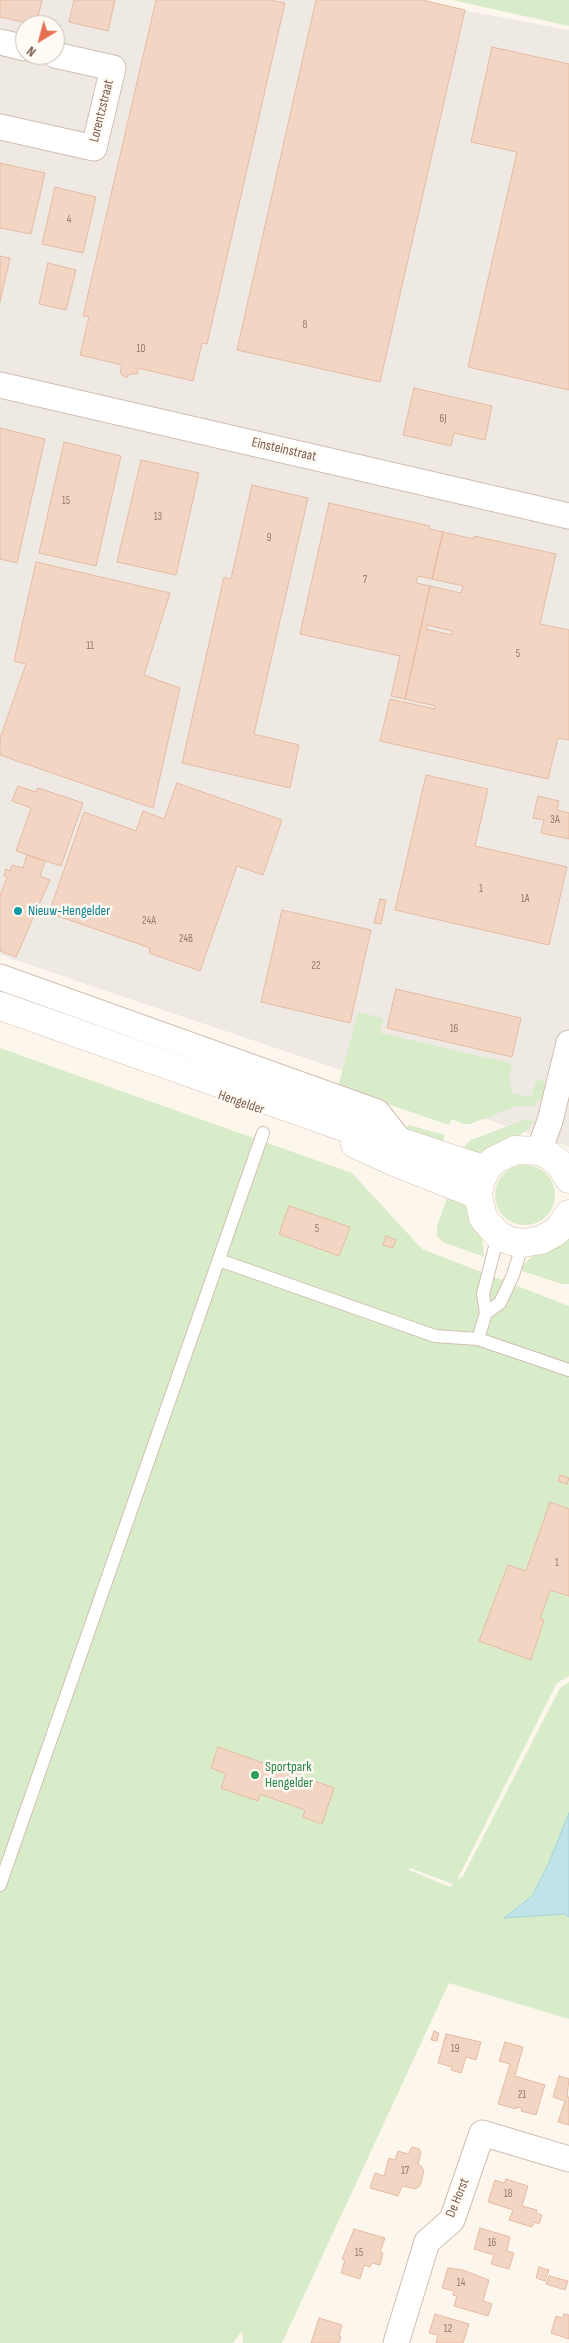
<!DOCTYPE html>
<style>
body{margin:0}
#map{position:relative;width:569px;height:2343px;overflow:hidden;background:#fdf6ec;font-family:"Sofia Sans Condensed",sans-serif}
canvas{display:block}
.north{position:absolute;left:15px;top:15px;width:50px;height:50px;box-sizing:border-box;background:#fffaf3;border:1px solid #cabbb1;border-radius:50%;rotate:217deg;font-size:14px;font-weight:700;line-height:20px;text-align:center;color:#7a5c4d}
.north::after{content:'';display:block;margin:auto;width:18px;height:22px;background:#e76f51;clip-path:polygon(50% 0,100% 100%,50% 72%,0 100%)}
</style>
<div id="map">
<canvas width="569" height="2343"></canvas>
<div class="north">N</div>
</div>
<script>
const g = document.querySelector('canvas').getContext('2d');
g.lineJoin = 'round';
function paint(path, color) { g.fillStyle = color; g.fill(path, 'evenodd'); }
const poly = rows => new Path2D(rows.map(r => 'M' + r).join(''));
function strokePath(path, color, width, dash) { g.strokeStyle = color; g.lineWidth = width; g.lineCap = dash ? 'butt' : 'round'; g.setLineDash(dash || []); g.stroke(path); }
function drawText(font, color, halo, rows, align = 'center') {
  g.font = font + ' "Sofia Sans Condensed",sans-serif'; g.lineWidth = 5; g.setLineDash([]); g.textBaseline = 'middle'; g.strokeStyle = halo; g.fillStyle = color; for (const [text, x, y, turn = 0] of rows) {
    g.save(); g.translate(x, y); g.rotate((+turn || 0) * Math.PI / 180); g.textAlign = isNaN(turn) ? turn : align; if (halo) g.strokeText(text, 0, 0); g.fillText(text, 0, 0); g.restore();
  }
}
const industrial = poly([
 [0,0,409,0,569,30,569,1147,0,955],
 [25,25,55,25,55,55,25,55]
]);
const green = poly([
 [452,0,569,0,569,26],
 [358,1012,383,1018,380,1033,510,1063,512,1070,509,1075,512,1093,531,1097,537,1079,541,1080,546,1085,543,1101,538,1100,535,1106,517,1106,470,1124,464,1124,451,1119,449,1125,338,1087],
 [0,1048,352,1173,422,1249,569,1306,569,1676,557,1683,457,1880,463,1876,560,1688,569,1682,569,2019,449,1983,282,2343,243,2343,242,2331,233,2343,0,2343],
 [410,1868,453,1884,450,1887,409,1870],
 [524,1120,535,1121,528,1129,515,1139,478,1153,462,1154,465,1146,471,1140],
 [409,1125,445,1135,441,1147,420,1139,406,1128],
 '495 1195a30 30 0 1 1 60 0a30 30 0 1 1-60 0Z',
 [450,1190,466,1203,482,1237,484,1257,443,1242,437,1236,437,1226],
 [569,1238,569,1284,562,1284,519,1270,533,1255]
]);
const water = poly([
 [569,1813,569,1917,564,1914,504,1918,532,1896,547,1867,569,1813]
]);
const building = poly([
 [0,0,42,0,36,25,0,17,0,0],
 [74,0,115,0,108,31,69,22,74,0],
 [156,0,270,0,285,3,207,344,202,343,193,381,138,368,137,374,130,374,126,378,120,373,122,365,80,355,89,317,83,316,156,0],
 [316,0,422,0,465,10,380,382,237,350,316,0],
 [492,47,569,64,569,390,468,367,517,152,471,142,492,47],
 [0,163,45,173,31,234,0,228,0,163],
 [55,187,96,197,83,253,42,244,55,187],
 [0,256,10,258,0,302,0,256],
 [48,263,76,270,66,310,39,304,48,263],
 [414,388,492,406,485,440,454,433,451,446,403,435,414,388],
 [0,428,45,439,17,563,0,559,0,428],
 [64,442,121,456,96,566,39,553,64,442],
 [141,460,199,473,176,575,117,562,141,460],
 [252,485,308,498,254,734,299,745,290,788,182,763,224,577,231,579,252,485],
 [329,503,430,526,429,529,443,532,432,579,418,576,416,583,430,586,405,699,391,696,400,656,300,634,329,503],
 [443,532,474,539,474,536,556,554,540,624,569,630,569,740,558,738,548,779,380,741,390,699,435,709,435,706,405,699,430,586,461,593,463,586,432,579,443,532],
 [427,625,452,631,452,635,426,629,427,625],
 [36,562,170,593,144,675,180,688,153,808,0,755,0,738,26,664,14,661,36,562],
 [426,775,488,789,475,846,567,867,549,945,395,910,426,775],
 [177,783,282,820,263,875,237,866,200,971,149,953,150,948,49,913,84,812,136,831,143,811,164,819,177,783],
 [18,786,36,792,38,788,83,803,61,866,16,851,31,808,12,801,18,786],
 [538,796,559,801,557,810,569,813,569,839,541,833,544,820,533,818,538,796],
 [27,855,45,861,40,876,50,880,16,957,0,951,0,896,7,877,4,876,6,869,10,871,12,865,23,868,27,855],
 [380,899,386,900,381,924,374,923,380,899],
 [282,910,371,930,350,1023,261,1002,282,910],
 [396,989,521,1018,512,1057,387,1028,396,989],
 [289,1206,350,1227,339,1256,279,1234,289,1206],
 [386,1236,396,1240,393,1248,383,1245,386,1236],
 [560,1475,569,1478,567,1484,558,1481,560,1475],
 [550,1502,569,1509,569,1596,550,1590,540,1619,544,1620,531,1660,479,1641,508,1565,526,1571,550,1502],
 [218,1747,334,1788,322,1824,303,1817,305,1810,260,1794,258,1801,221,1788,226,1774,211,1768,218,1747],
 [434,2031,439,2033,437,2041,431,2040,434,2031],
 [446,2034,481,2042,476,2060,466,2057,461,2073,451,2070,452,2067,438,2063,446,2034],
 [505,2042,523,2047,515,2076,545,2085,536,2115,521,2111,522,2108,516,2107,516,2109,498,2104,510,2064,499,2061,505,2042],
 [559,2076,569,2079,567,2097,569,2097,569,2125,558,2122,565,2101,553,2097,559,2076],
 [412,2147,419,2149,421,2152,418,2165,421,2166,424,2171,420,2186,415,2189,402,2186,398,2196,370,2188,375,2173,384,2176,389,2158,395,2160,398,2151,408,2154,412,2147],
 [506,2179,528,2186,522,2206,537,2210,536,2213,542,2215,539,2224,534,2222,532,2227,509,2220,513,2210,488,2202,495,2180,504,2183,506,2179],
 [480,2228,510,2237,507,2251,514,2253,509,2269,491,2264,494,2255,474,2249,480,2228],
 [354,2229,385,2238,380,2252,383,2253,380,2265,372,2263,370,2267,364,2265,360,2279,341,2273,345,2260,342,2259,354,2229],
 [539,2267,549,2270,545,2281,536,2278,539,2267],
 [448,2268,463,2270,489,2280,483,2301,492,2304,488,2316,454,2306,457,2296,453,2295,454,2291,442,2288,448,2268],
 [549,2276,568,2281,565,2290,546,2284,549,2276],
 [435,2314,469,2324,463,2343,436,2343,438,2335,429,2333,435,2314],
 [564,2314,569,2315,569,2339,551,2333,556,2316,563,2318,564,2314],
 [319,2318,342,2325,339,2336,341,2337,339,2343,311,2343,319,2318]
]);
const lane = poly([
 [219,1260,435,1336,478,1339,569,1370],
 [486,1313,500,1303,513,1275,523,1243],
 [478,1339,486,1313,483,1294,498,1235],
 [0,1885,263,1133]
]);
const street = poly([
 [0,42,25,48],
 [0,127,94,148,113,68,55,55],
 [0,385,569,516],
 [0,977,377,1112,401,1142],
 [539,1151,550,1121,569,1043],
 [396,2343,427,2242,452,2220,482,2133,569,2159]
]);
const secondary = poly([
 [0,1006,369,1136,401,1142,486,1170],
 [355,1144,399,1164,478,1195],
 [569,1179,560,1164,550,1156,539,1151,515,1150,493,1161,486,1170,480,1182,478,1195,483,1218,498,1235,510,1241,523,1243,541,1240,557,1231,569,1214]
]);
const markers = [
 [18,911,5,"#0f9aa8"],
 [255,1775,5,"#2e9e5b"]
];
const numberNames = [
 ["4",69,220],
 ["8",305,325],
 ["10",141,349],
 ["6J",443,419],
 ["15",66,501],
 ["13",158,517],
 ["9",269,538],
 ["7",365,580],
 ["11",90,646],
 ["5",518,654],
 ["3A",555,820],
 ["1",481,889],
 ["1A",525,899],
 ["24A",149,921],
 ["24B",186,939],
 ["22",316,966],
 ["16",454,1029],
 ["5",317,1229],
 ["1",557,1563],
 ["19",455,2049],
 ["21",522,2095],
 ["17",405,2171],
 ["18",508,2194],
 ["16",492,2243],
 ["15",359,2253],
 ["14",461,2283],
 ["12",448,2329]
];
const streetNames = [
 ["Lorentzstraat",102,111,-76],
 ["Einsteinstraat",284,450,13],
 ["Hengelder",241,1103,19],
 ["De Horst",458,2198,-68]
];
const cultureNames = [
 ["Nieuw-Hengelder",28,911]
];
const leisureNames = [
 ["Sportpark",265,1767],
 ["Hengelder",265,1783]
];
paint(industrial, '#efe9e4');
paint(green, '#d8ecc9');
paint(water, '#bfe3e8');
strokePath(water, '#a5d3da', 1);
paint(building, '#f3d5c3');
strokePath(building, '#e6bba3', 1);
strokePath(lane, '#d1beb0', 14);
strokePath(street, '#d1beb0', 27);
strokePath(secondary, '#d6c0b0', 29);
strokePath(lane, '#fff', 12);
strokePath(street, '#fff', 25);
strokePath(secondary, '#fff', 28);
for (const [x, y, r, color] of markers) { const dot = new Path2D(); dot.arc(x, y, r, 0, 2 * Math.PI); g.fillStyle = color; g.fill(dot); strokePath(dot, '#fffaf3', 2); }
drawText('11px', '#987a6a', null, numberNames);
drawText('14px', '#7a5c4d', '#fffaf3', streetNames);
drawText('14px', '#0d838f', '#fffaf3', cultureNames, 'left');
drawText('14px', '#27864d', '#fffaf3', leisureNames, 'left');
</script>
